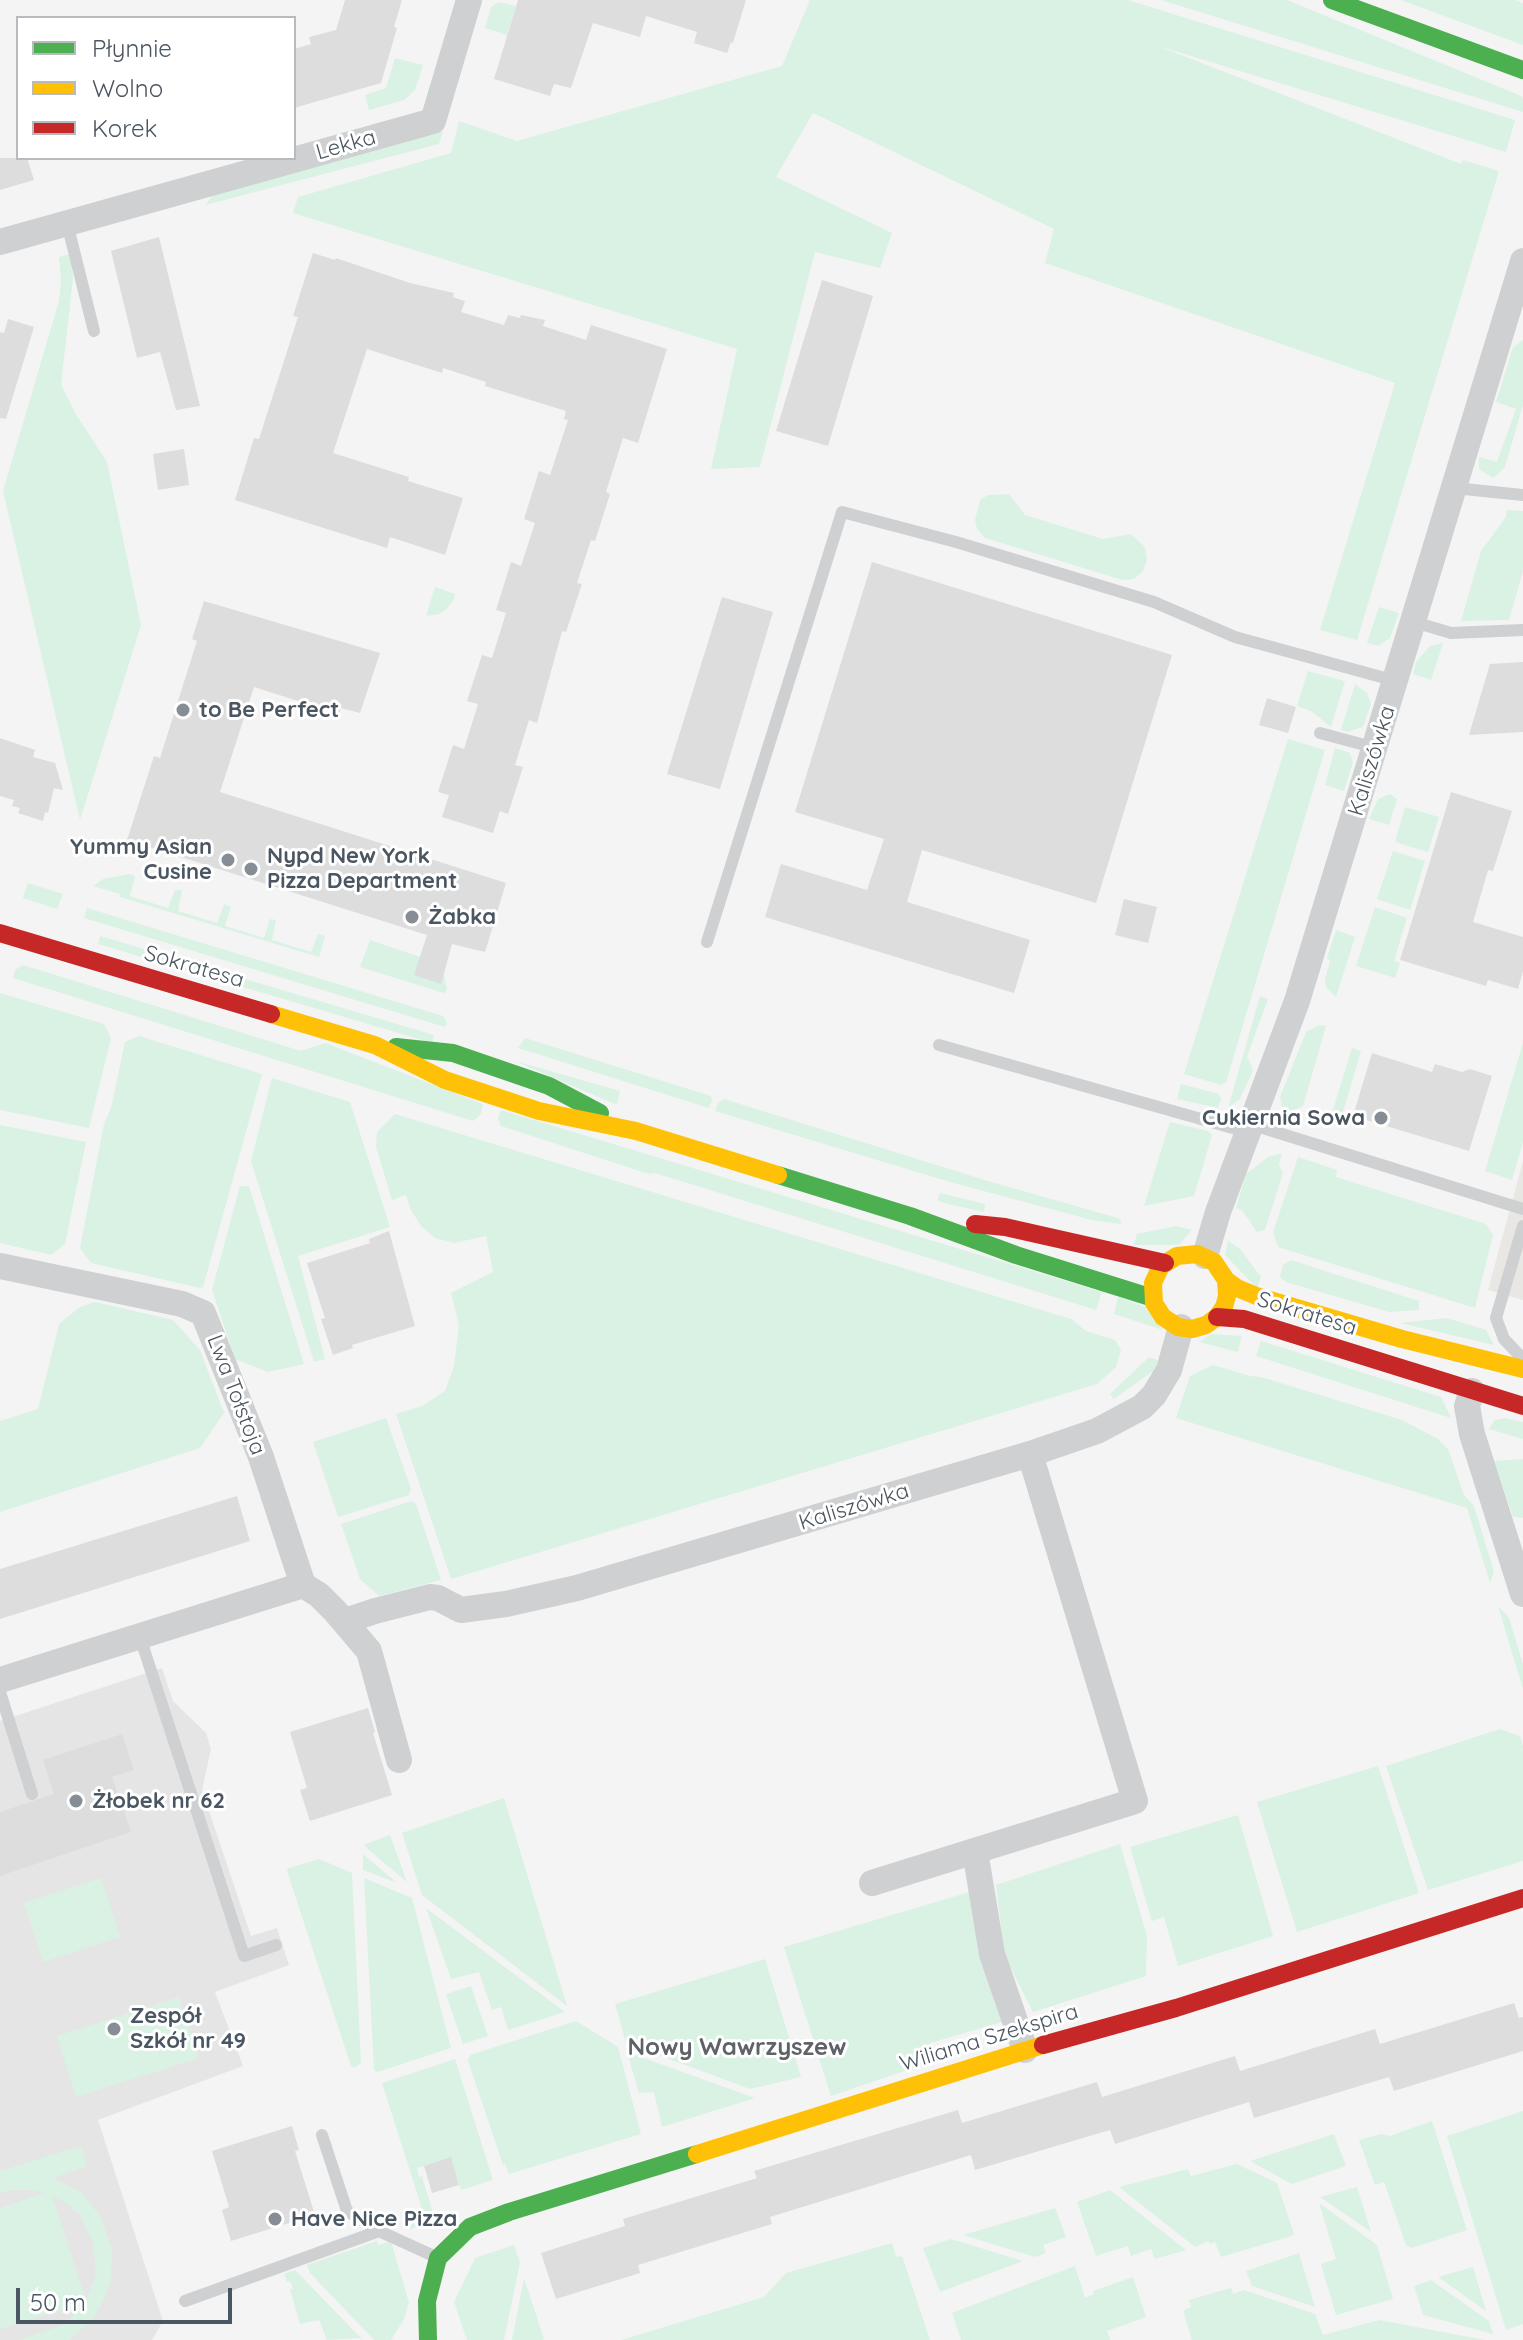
<!DOCTYPE html>
<meta charset="utf-8">
<style>
body{margin:0}
#map{position:relative;width:1523px;height:2340px;overflow:hidden;background:#f4f4f4;font-family:Quicksand,sans-serif}
canvas{display:block}
.legend{position:absolute;left:16px;top:16px;width:280px;height:144px;box-sizing:border-box;background:#fff;border:2px solid #b7bbc0;margin:0;padding:10px 14px;list-style:none;font-size:24px;color:#4a5661}
.legend li{display:flex;align-items:center;gap:16px;height:40px}
.legend b{width:40px;border:2px solid #b7bbc0}
.scale{position:absolute;left:16px;top:2288px;width:216px;height:36px;box-sizing:border-box;border:4px solid #4a5661;border-top:0;padding-left:10px;font-size:24px;line-height:28px;white-space:nowrap;color:#4a5661;-webkit-text-stroke:6px #fff;paint-order:stroke}
</style>
<div id="map">
<canvas width="1523" height="2340"></canvas>
<ul class="legend">
<li><b style="height:10px;background:#4caf50"></b>Płynnie</li>
<li><b style="height:10px;background:#ffc107"></b>Wolno</li>
<li><b style="height:10px;background:#c62828"></b>Korek</li>
</ul>
<div class="scale">50 m</div>
</div>
<script>
const g = document.querySelector('canvas').getContext('2d');
g.lineJoin = 'round';
function paint(path, color) { g.fillStyle = color; g.fill(path, 'evenodd'); }
const poly = rows => new Path2D(rows.map(r => 'M' + r).join(''));
function strokePath(path, color, width, dash) { g.strokeStyle = color; g.lineWidth = width; g.lineCap = dash ? 'butt' : 'round'; g.setLineDash(dash || []); g.stroke(path); }
function drawText(font, color, halo, rows, align = 'center') {
  g.font = font + ' Quicksand,sans-serif'; g.lineWidth = 6; g.setLineDash([]); g.textBaseline = 'middle'; g.strokeStyle = halo; g.fillStyle = color; for (const [text, x, y, turn = 0] of rows) {
    g.save(); g.translate(x, y); g.rotate((+turn || 0) * Math.PI / 180); g.textAlign = isNaN(turn) ? turn : align; if (halo) g.strokeText(text, 0, 0); g.fillText(text, 0, 0); g.restore();
  }
}
const commercial = poly([
 [1523,1161,1523,1300,1488,1290]
]);
const education = poly([
 [162,1668,173,1701,206,1733,211,1749,202,1790,251,1936,277,1928,289,1965,215,1992,243,2066,98,2120,163,2321,152,2340,0,2340,0,1721]
]);
const green = poly([
 [810,0,1128,0,1515,120,1506,152,1158,46,1461,164,1463,160,1499,171,1357,640,1320,630,1395,383,1045,263,1054,229,813,113,776,177,892,233,880,268,815,252,760,467,711,469,737,349,293,213,298,197,451,153,459,121,517,141,782,66],
 [1161,0,1287,0,1519,95,1523,98,1523,112],
 [1401,0,1515,0,1523,3,1523,45],
 [498,2,516,6,507,35,485,28,491,7],
 [395,58,423,65,415,90,404,100,369,110,365,95,386,88],
 [443,131,439,144,205,205,217,191],
 [71,254,73,278,61,385,77,416,107,462,141,625,80,820,3,491,59,301,61,281,59,257],
 [1523,340,1523,405,1505,467,1493,478,1479,469,1479,457,1497,462,1516,409,1496,402,1513,347],
 [1009,494,1025,515,1103,539,1131,534,1145,547,1147,560,1143,571,1134,579,1123,580,985,538,977,529,975,520,980,500,988,495],
 [1507,510,1523,511,1523,571,1509,620,1461,621,1481,551,1506,517],
 [435,587,455,594,454,599,446,610,439,614,426,616],
 [1379,607,1399,613,1390,638,1378,646,1367,643],
 [1443,643,1431,680,1413,674,1416,662,1424,653,1430,646],
 [1308,671,1345,681,1331,727,1311,711,1297,706],
 [1355,684,1367,693,1371,704,1363,727,1347,732,1341,730],
 [1288,739,1325,750,1226,1082,1221,1085,1184,1074],
 [1335,748,1350,753,1353,762,1344,791,1325,785],
 [1390,794,1397,799,1389,825,1369,819,1378,799],
 [1405,807,1439,817,1428,852,1395,842],
 [1393,851,1425,861,1410,910,1377,899],
 [129,874,135,876,130,896,168,908,175,890,182,890,178,911,217,923,224,904,231,907,225,926,264,938,270,919,276,920,272,940,311,952,318,934,325,936,319,957,120,897,120,894,93,886,103,879],
 [28,883,63,894,57,909,23,898],
 [1375,907,1407,918,1394,961,1400,963,1395,978,1356,966],
 [87,908,443,1016,447,1022,445,1027,84,918],
 [1336,930,1355,937,1336,997,1326,987,1325,980,1330,961,1327,958],
 [100,936,434,1035,432,1043,98,944],
 [370,940,432,961,443,968,447,990,444,993,360,967],
 [23,965,301,1051,325,1043,483,1104,481,1114,473,1121,13,978,15,970],
 [0,993,104,1024,111,1038,89,1128,0,1110],
 [1260,996,1268,999,1247,1057,1253,1070,1240,1099,1228,1108],
 [1320,1025,1326,1026,1303,1106,1288,1113,1282,1106,1280,1097,1306,1032],
 [139,1036,262,1074,203,1287,200,1288,91,1263,80,1248,104,1124,111,1108,125,1042],
 [525,1038,711,1096,712,1101,709,1108,518,1048],
 [1523,1043,1523,1142,1512,1180,1485,1171],
 [1352,1048,1361,1051,1341,1119,1331,1116],
 [515,1061,620,1091,617,1104,612,1103],
 [272,1078,350,1102,390,1227,298,1256,325,1359,314,1362,251,1161],
 [1181,1084,1219,1094,1221,1099,1218,1108,1177,1099],
 [724,1099,988,1181,1118,1218,1122,1222,1121,1224,1092,1220,950,1182,715,1111,719,1102],
 [501,1110,1102,1292,1096,1310,655,1173,649,1174,501,1126,498,1118],
 [395,1114,1071,1319,1086,1331,1115,1340,1121,1350,1116,1367,1097,1384,451,1579,396,1414,422,1406,445,1391,454,1366,459,1325,451,1293,493,1272,486,1236,454,1243,435,1238,421,1226,411,1210,406,1195,392,1200,376,1147,377,1132],
 [1170,1122,1208,1131,1212,1135,1194,1196,1144,1206],
 [0,1125,86,1142,65,1244,51,1255,0,1243],
 [1282,1153,1279,1165,1283,1173,1265,1230,1257,1232,1242,1210,1236,1208,1246,1174,1268,1157],
 [1298,1157,1337,1170,1336,1177,1486,1224,1493,1235,1475,1308,1278,1247,1273,1232],
 [240,1186,249,1186,304,1364,268,1372,235,1359,212,1290],
 [940,1193,985,1204,984,1212,944,1203,937,1200],
 [1176,1226,1192,1230,1179,1245,1134,1245,1137,1234],
 [1228,1241,1240,1249,1261,1277,1257,1288,1225,1255],
 [1291,1260,1419,1301,1419,1310,1389,1312,1286,1282,1280,1277,1283,1265],
 [1118,1297,1145,1307,1163,1330,1114,1314],
 [95,1302,173,1320,200,1350,224,1413,200,1448,0,1512,0,1421,38,1409,59,1324,80,1307],
 [1447,1318,1486,1330,1494,1345,1400,1323],
 [1211,1334,1242,1336,1238,1352,1199,1342],
 [1261,1341,1441,1397,1451,1418,1256,1356],
 [1149,1357,1159,1361,1153,1371,1114,1399,1110,1394],
 [1213,1365,1250,1376,1261,1377,1402,1420,1438,1439,1448,1449,1464,1495,1474,1506,1494,1572,1490,1583,1467,1508,1176,1418,1190,1376],
 [386,1418,411,1489,409,1495,338,1517,313,1442],
 [1505,1418,1523,1422,1523,1439,1489,1429,1495,1420],
 [1523,1459,1523,1518,1513,1517,1494,1461],
 [411,1501,416,1504,441,1580,379,1596,360,1579,341,1524],
 [1498,1606,1509,1618,1523,1664,1523,1689],
 [1500,1729,1520,1736,1523,1746,1523,1861,1428,1890,1386,1766],
 [1378,1766,1419,1893,1297,1932,1257,1802],
 [504,1798,567,2006,422,1895,402,1833],
 [1238,1815,1273,1936,1178,1966,1164,1917,1152,1921,1130,1847],
 [390,1835,407,1882,363,1845],
 [1120,1844,1147,1936,1146,1976,1033,2012,1007,1961,1003,1944,996,1885],
 [363,1854,397,1883,363,1870],
 [319,1859,352,1873,361,2063,354,2068,351,2066,287,1871,289,1868],
 [101,1878,120,1937,43,1962,24,1903],
 [364,1878,412,1898,451,2048,377,2072,374,2070],
 [973,1891,1002,2022,930,2043,934,2061,831,2096,784,1947],
 [426,1908,565,2012,508,2030,501,2007,492,2010,479,1972,451,1979],
 [765,1959,801,2077,750,2089,626,2043,615,2004],
 [471,1986,488,2036,463,2044,446,1994],
 [179,1997,199,2058,76,2097,57,2036],
 [576,2021,618,2047,641,2134,509,2174,505,2164,503,2165,468,2061,470,2055],
 [627,2052,755,2098,662,2127,654,2092,639,2093],
 [455,2059,493,2180,461,2190,451,2158,417,2168,419,2177,422,2176,435,2220,410,2229,408,2224,425,2218,382,2083],
 [1523,2111,1523,2324,1506,2330,1447,2136],
 [1432,2121,1467,2230,1412,2248,1406,2245,1384,2182,1375,2185,1359,2140,1381,2134,1390,2136],
 [1334,2134,1346,2166,1292,2184,1250,2161],
 [81,2146,87,2166,53,2178,82,2193,100,2216,112,2249,111,2281,104,2300,91,2321,69,2340,18,2340,57,2327,71,2318,83,2303,0,2329,0,2208,44,2193,32,2190,12,2190,0,2193,0,2171],
 [52,2196,65,2202,79,2214,93,2242,96,2275,86,2300],
 [1237,2164,1277,2183,1294,2234,1292,2236,1221,2257,1215,2242,1210,2244,1209,2241,1195,2247,1119,2187,1188,2169,1191,2176],
 [1357,2187,1371,2232,1320,2197],
 [1110,2190,1186,2250,1155,2259,1151,2249,1131,2256,1128,2246,1096,2256,1077,2202],
 [1319,2203,1377,2245,1393,2299,1336,2315,1321,2264,1336,2259],
 [1055,2208,1066,2237,1043,2245,1046,2253,1035,2257,963,2235],
 [951,2239,1023,2261,940,2292,923,2248],
 [377,2241,378,2245,391,2241,409,2303,404,2319,391,2340,374,2340,310,2273,307,2265],
 [892,2243,896,2257,902,2256,930,2340,621,2340,764,2297,786,2273],
 [514,2245,520,2262,504,2340,467,2340,454,2302,475,2258],
 [1299,2253,1315,2307,1252,2286,1246,2271],
 [1075,2266,1085,2298,1094,2294,1093,2291,1133,2277,1146,2317,1107,2331,1110,2340,961,2340,952,2313],
 [1473,2267,1486,2311,1438,2277],
 [295,2270,363,2340,357,2338,327,2340,319,2320,300,2324,290,2289,293,2289,290,2281,287,2282,284,2274],
 [524,2278,544,2339,542,2340,512,2340],
 [1431,2280,1489,2321,1493,2334,1423,2315,1414,2286],
 [1231,2288,1233,2294,1244,2290,1315,2314,1323,2335,1379,2320,1485,2340,1192,2340,1183,2311,1191,2307,1189,2300]
]);
const building = poly([
 [345,0,402,0,394,27,397,28,381,83,294,108,294,49,311,44,309,37,336,30],
 [518,0,746,0,733,43,731,42,727,53,694,43,697,32,646,16,640,37,593,23,571,88,554,84,550,96,494,79],
 [0,158,27,158,34,180,0,190],
 [159,237,200,406,176,410,160,352,137,358,111,251],
 [313,253,335,260,336,258,410,283,454,293,453,297,465,301,461,312,504,325,508,315,520,318,521,315,545,320,543,326,586,340,591,325,667,349,638,443,623,438,606,492,610,494,595,541,591,540,577,583,582,584,566,632,562,631,537,723,529,720,515,765,523,767,508,814,500,811,493,833,442,817,449,795,438,792,453,745,464,749,478,704,467,701,482,655,492,658,506,613,496,610,511,562,521,566,535,523,524,519,539,471,550,475,568,420,564,419,566,411,485,386,486,382,443,368,442,373,367,349,333,453,409,477,408,481,463,498,445,555,390,537,387,548,235,500,254,438,259,439,298,317,293,316],
 [822,280,873,296,828,446,776,431],
 [8,319,34,327,6,419,0,418,0,332,4,333],
 [184,449,189,485,158,490,153,454],
 [872,562,1172,655,1096,903,922,850,907,902,1030,940,1014,993,765,917,781,864,867,890,884,839,795,812],
 [722,597,773,612,720,789,667,774],
 [204,601,380,653,360,713,341,708,339,714,254,687,220,792,506,883,485,952,452,944,441,984,414,975,427,935,127,840,154,756,160,758,197,641,192,639],
 [1523,662,1523,732,1469,735,1490,664],
 [1267,698,1296,707,1288,733,1259,725],
 [0,738,35,750,33,757,55,763,63,790,54,788,48,813,45,812,43,821,18,813,20,808,12,806,14,800,0,796],
 [1451,792,1512,811,1493,871,1488,870,1473,922,1523,937,1523,971,1518,989,1488,980,1486,986,1400,960],
 [1124,899,1157,907,1148,943,1115,935],
 [1372,1053,1432,1072,1435,1064,1462,1072,1470,1069,1492,1076,1469,1151,1353,1116],
 [389,1231,415,1326,352,1345,353,1348,333,1355,321,1319,325,1318,307,1263,370,1243,369,1239],
 [237,1496,250,1541,0,1619,0,1569],
 [368,1708,375,1732,373,1733,392,1795,310,1821,300,1790,307,1788,290,1732],
 [122,1734,134,1770,112,1777,131,1832,0,1876,0,1812,54,1794,43,1760],
 [1514,2003,1519,2018,1523,2017,1523,2051,1394,2091,1389,2077,1254,2118,1249,2102,1115,2144,1110,2130,975,2170,971,2155,770,2217,772,2224,638,2265,640,2273,556,2299,541,2253,625,2226,623,2219,757,2178,754,2171,958,2110,962,2123,1097,2082,1102,2097,1235,2056,1240,2071,1375,2029,1380,2044],
 [292,2126,299,2150,295,2151,315,2215,231,2241,222,2210,229,2207,212,2151],
 [451,2157,459,2185,432,2193,424,2166]
]);
const lane = poly([
 [67,223,94,331],
 [1454,488,1523,495],
 [1414,622,1451,633,1523,630],
 [1320,733,1376,748],
 [707,942,842,512,956,542,1154,602,1235,637,1396,681],
 [939,1045,1247,1132],
 [1250,1124,1523,1209],
 [1523,1226,1496,1318,1504,1339,1523,1359],
 [140,1637,244,1956,276,1945],
 [0,1692,32,1794],
 [322,2135,347,2211,379,2231,436,2257],
 [185,2301,379,2231]
]);
const street = poly([
 [0,242,433,121,469,0],
 [1205,1256,1218,1212,1297,1001,1523,261],
 [0,1266,182,1304,203,1313,261,1457,303,1585],
 [1472,1391,1467,1406,1472,1434,1523,1594],
 [345,1621,375,1611,430,1597,438,1598,461,1610,506,1604,577,1588,1030,1454,1097,1431,1142,1407,1154,1395,1169,1370,1181,1327],
 [0,1680,303,1585,319,1595,335,1611,369,1651,399,1760],
 [975,1851,992,1954,1025,2050],
 [872,1883,1135,1801,1030,1454]
]);
const fast = poly([
 [1332,0,1523,70],
 [396,1047,453,1053,549,1086,600,1113],
 [778,1175,910,1216,1016,1255,1153,1298],
 [428,2340,427,2301,438,2258,470,2227,509,2212,697,2154]
]);
const slow = poly([
 [271,1014,375,1045,445,1080,539,1111,636,1131,778,1175],
 [1226,1280,1227,1296,1224,1307,1217,1317,1206,1325,1192,1329,1178,1327,1163,1317,1154,1303,1153,1283,1161,1266,1177,1256,1197,1254,1214,1262,1226,1280,1237,1288,1259,1297,1402,1339,1523,1369],
 [697,2154,1043,2045]
]);
const jam = poly([
 [0,933,271,1014],
 [975,1224,1005,1227,1165,1263],
 [1217,1317,1244,1319,1523,1406],
 [1043,2045,1176,2008,1523,1898]
]);
const markers = [
 [183,710,8,"#868d94"],
 [228,860,8,"#868d94"],
 [251,869,8,"#868d94"],
 [412,917,8,"#868d94"],
 [1381,1118,8,"#868d94"],
 [76,1801,8,"#868d94"],
 [114,2029,8,"#868d94"],
 [275,2219,8,"#868d94"]
];
const streetNames = [
 ["Lekka",346,145,-16],
 ["Kaliszówka",1372,761,-73],
 ["Sokratesa",194,967,16],
 ["Sokratesa",1307,1314,17],
 ["Lwa Tołstoja",236,1395,69],
 ["Kaliszówka",854,1507,-17],
 ["Wiliama Szekspira",989,2038,-17]
];
const poiNames = [
 ["to Be Perfect",199,710],
 ["Yummy Asian",212,847,"right"],
 ["Cusine",212,872,"right"],
 ["Nypd New York",267,856],
 ["Pizza Department",267,881],
 ["Żabka",428,917],
 ["Cukiernia Sowa",1365,1118,"right"],
 ["Żłobek nr 62",92,1801],
 ["Zespół",130,2016],
 ["Szkół nr 49",130,2041],
 ["Have Nice Pizza",291,2219]
];
const neighbourhoodNames = [
 ["Nowy Wawrzyszew",737,2048]
];
paint(commercial, '#e8e7e3');
paint(education, '#e6e5e6');
paint(green, '#d9f2e3');
paint(building, '#ddddde');
strokePath(lane, '#ced0d2', 12);
strokePath(street, '#ced0d2', 26);
strokePath(fast, '#4caf50', 18);
strokePath(slow, '#ffc107', 18);
strokePath(jam, '#c62828', 18);
for (const [x, y, r, color] of markers) { const dot = new Path2D(); dot.arc(x, y, r, 0, 2 * Math.PI); g.fillStyle = color; g.fill(dot); strokePath(dot, '#fff', 3); }
drawText('22px', '#4a5661', '#fff', streetNames);
drawText('bold 22px', '#4a5661', '#fff', poiNames, 'left');
drawText('bold 24px', '#5f6368', '#fff', neighbourhoodNames);
</script>
